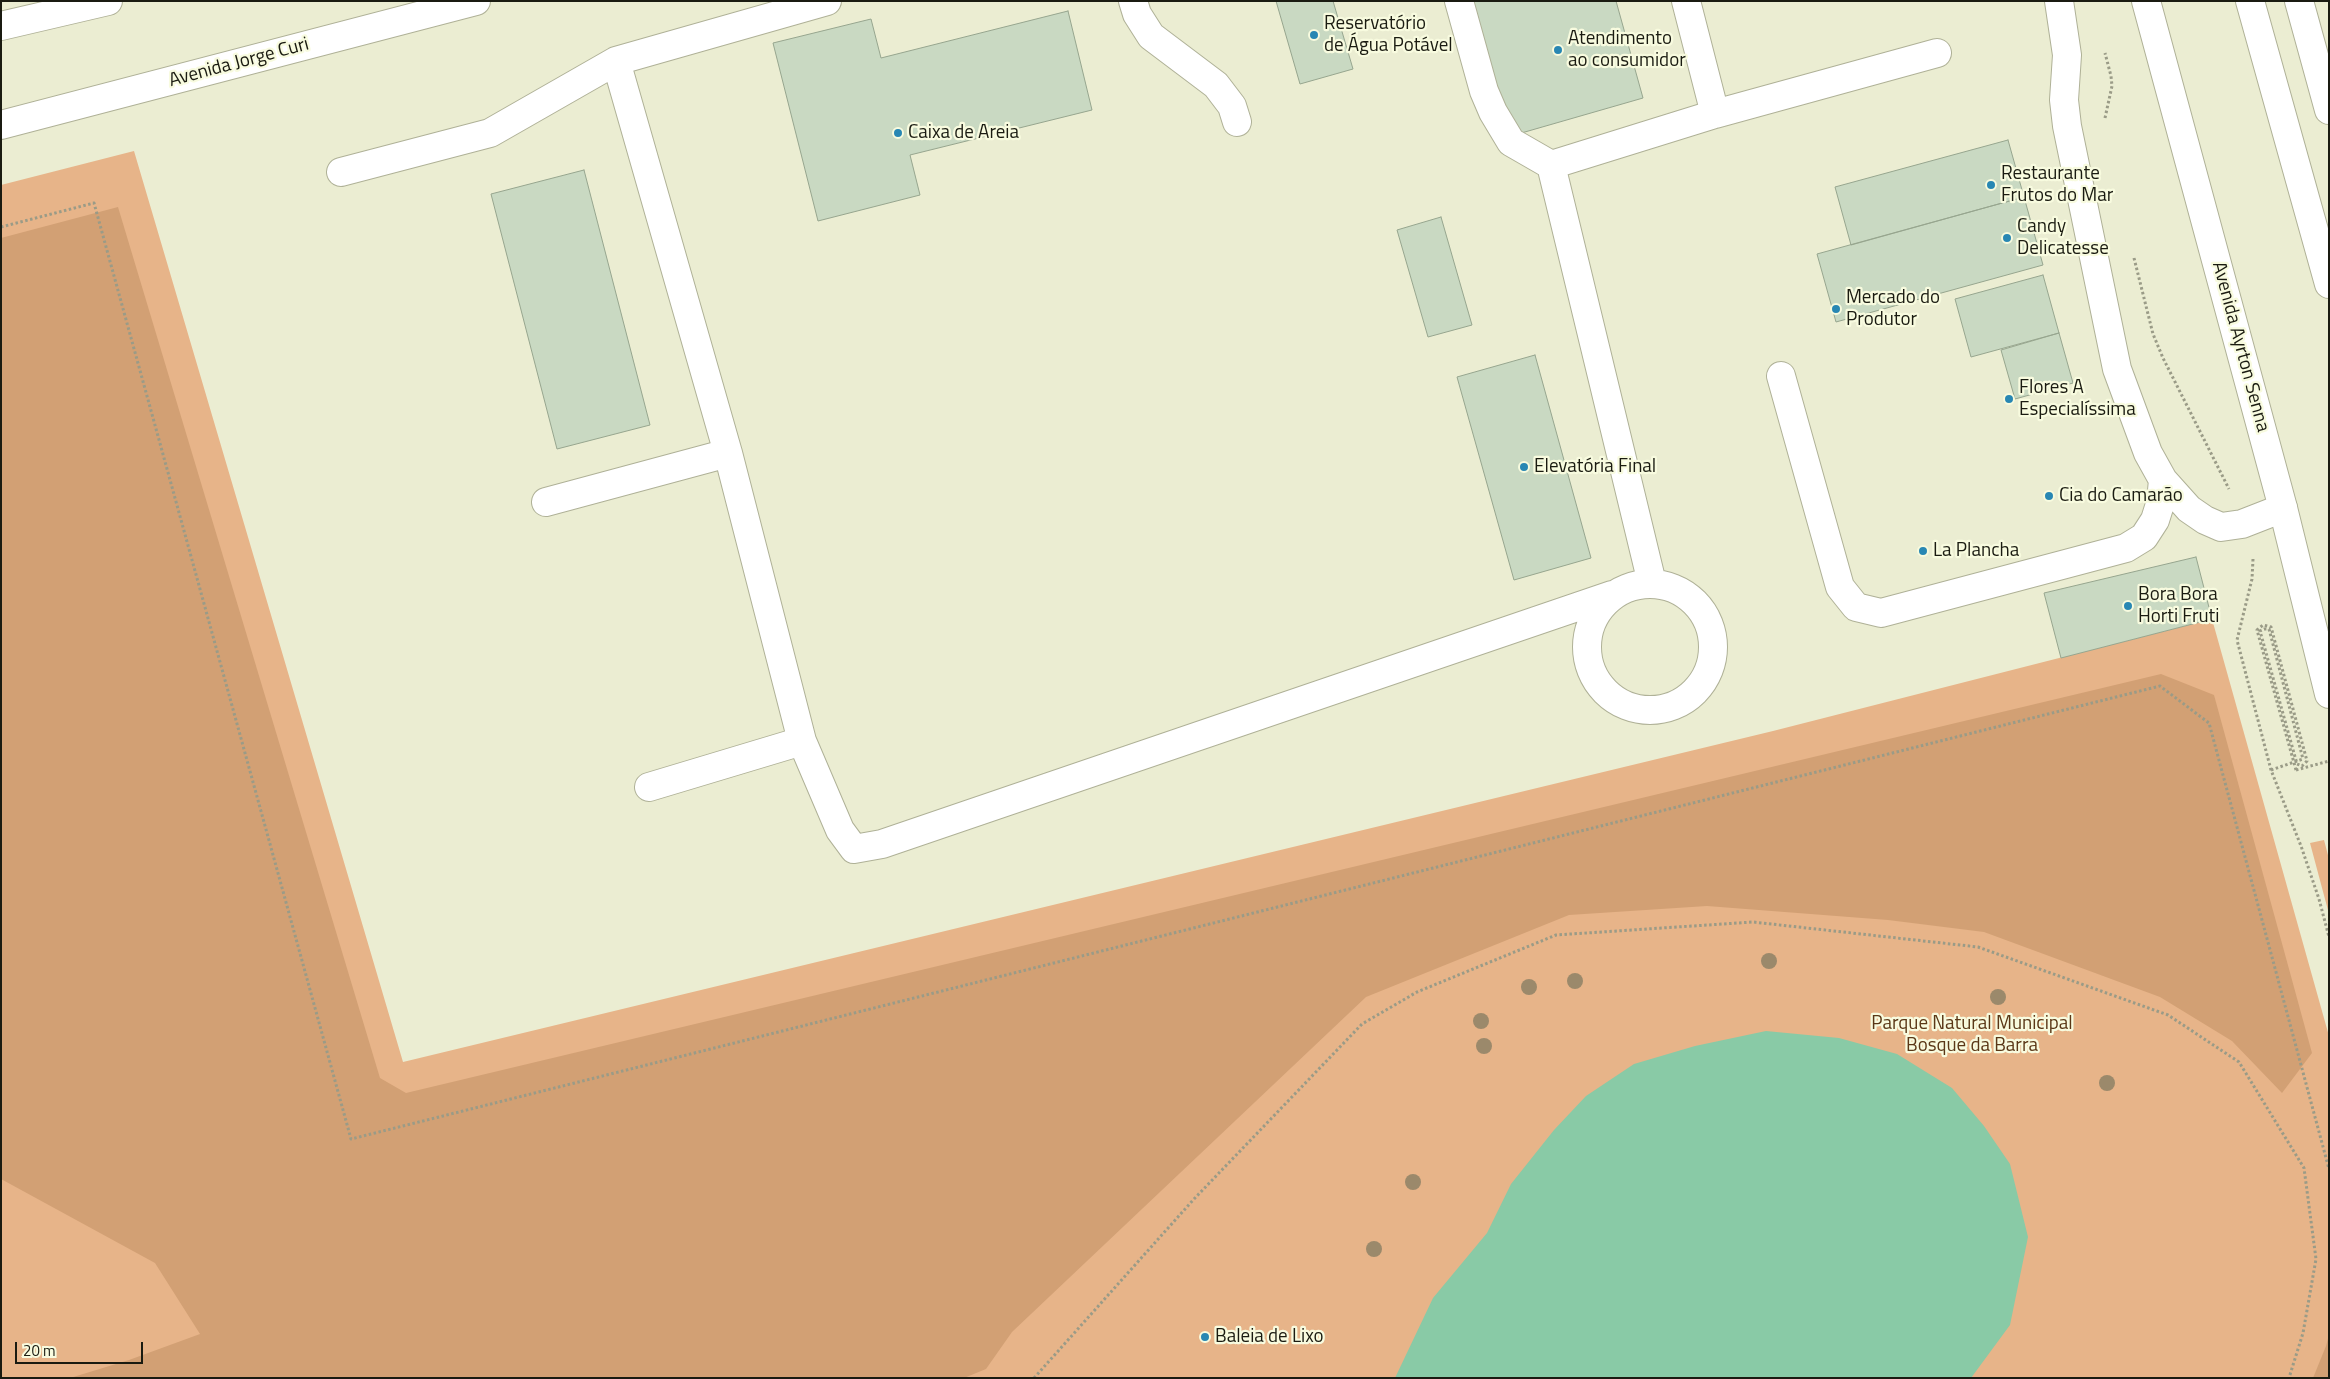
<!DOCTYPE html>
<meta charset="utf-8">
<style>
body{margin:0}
#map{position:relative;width:2330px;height:1379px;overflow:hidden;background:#ebedd2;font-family:"Titillium Web",sans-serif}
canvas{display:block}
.frame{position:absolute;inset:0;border:2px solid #1a1b11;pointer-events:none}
.scale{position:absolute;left:15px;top:1342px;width:128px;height:22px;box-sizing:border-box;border:2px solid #1a1b11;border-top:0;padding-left:6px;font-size:15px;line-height:18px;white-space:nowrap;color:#1a1b11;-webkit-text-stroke:4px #f8fbdf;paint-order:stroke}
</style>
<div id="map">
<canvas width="2330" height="1379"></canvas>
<div class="frame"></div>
<div class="scale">20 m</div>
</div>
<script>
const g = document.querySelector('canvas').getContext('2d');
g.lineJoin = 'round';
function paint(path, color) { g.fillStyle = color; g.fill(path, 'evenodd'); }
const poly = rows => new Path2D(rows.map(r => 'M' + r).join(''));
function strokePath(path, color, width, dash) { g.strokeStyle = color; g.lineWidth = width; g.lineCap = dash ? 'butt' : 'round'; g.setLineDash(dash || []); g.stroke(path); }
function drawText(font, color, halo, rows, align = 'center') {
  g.font = font + ' "Titillium Web",sans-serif'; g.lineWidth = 4.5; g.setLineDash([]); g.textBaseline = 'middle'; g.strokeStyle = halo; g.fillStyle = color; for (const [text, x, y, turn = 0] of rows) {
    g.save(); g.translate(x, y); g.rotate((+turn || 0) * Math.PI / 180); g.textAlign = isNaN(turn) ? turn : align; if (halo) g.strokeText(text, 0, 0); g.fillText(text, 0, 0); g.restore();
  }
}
const green = poly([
 [134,151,403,1062,1773,731,2212,619,2329,1036,2329,1378,1,1378,1,185],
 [2324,840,2329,859,2329,914,2310,843]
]);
const forest = poly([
 [118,207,380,1078,406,1093,2161,674,2214,695,2312,1053,2282,1093,2232,1041,2160,997,1984,932,1888,920,1707,906,1569,915,1366,997,1012,1332,986,1369,964,1378,70,1378,129,1360,200,1334,155,1263,1,1179,1,238],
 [2329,1335,2329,1378,2313,1378,2326,1346]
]);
const water = poly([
 [1766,1031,1839,1038,1897,1054,1952,1088,1984,1126,2010,1164,2028,1237,2010,1325,1971,1378,1395,1378,1433,1298,1487,1233,1511,1184,1554,1130,1586,1096,1634,1064,1695,1046]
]);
const building = poly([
 [1276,1,1333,1,1353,69,1300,84,1276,1],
 [1472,1,1616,1,1643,98,1511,136,1472,1],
 [1068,11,1092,110,910,155,920,195,818,221,773,43,871,19,881,58,1068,11],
 [2008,140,2024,197,1851,245,1835,187,2008,140],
 [584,170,650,425,557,449,491,194,584,170],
 [2024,197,2043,265,1836,322,1817,254,2024,197],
 [1441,217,1472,325,1428,337,1397,230,1441,217],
 [2043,275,2059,333,1971,357,1955,299,2043,275],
 [2059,333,2073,383,2015,399,2001,350,2059,333],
 [1535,355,1591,558,1514,580,1457,377,1535,355],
 [2196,557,2212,619,2061,658,2044,593,2196,557]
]);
const path = poly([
 [2105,118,2112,86,2111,76,2105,53],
 [1,227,94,203,351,1139,2160,686,2209,723,2329,1169],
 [2134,258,2153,334,2163,358,2229,489],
 [2253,559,2252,579,2237,640,2271,770,2301,846,2319,899,2329,937],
 [2271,770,2303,759],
 [2296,770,2329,761],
 [1034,1378,1194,1199,1362,1024,1417,992,1556,935,1753,922,1978,947,2168,1015,2239,1062,2304,1168,2316,1259,2303,1333,2289,1378]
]);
const minor = poly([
 [1133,1,1137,14,1151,36,1216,85,1232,106,1237,122],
 [1459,1,1484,91,1493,112,1511,142,1551,165,1652,583],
 [1686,1,1715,114],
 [2059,1,2067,55,2064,100,2067,126,2117,369,2148,453,2163,480,2189,509,2205,520,2221,527,2242,524,2283,508],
 [2299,1,2329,110],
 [1,26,108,1],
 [616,61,728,453,802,741,840,830,854,849,882,844,1612,595],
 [1,125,476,1],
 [1551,165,1715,114,1937,53],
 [341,172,490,133,616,61,827,1],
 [1781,376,1840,587,1856,607,1881,613,2126,548,2144,537,2155,520,2161,501,2163,480],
 [546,502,728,453],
 '1587 647a63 63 0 1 1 126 0a63 63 0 1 1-126 0Z',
 [649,787,802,741]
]);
const highway = poly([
 [2146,1,2283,508,2329,694],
 [2250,1,2329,284]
]);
const pathBridge = poly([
 [2296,770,2257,630,2263,625,2271,627,2307,761,2302,766,2297,764,2260,631,2264,629,2269,629,2303,759]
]);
const trees = [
 [1769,961],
 [1575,981],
 [1529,987],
 [1998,997],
 [1481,1021],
 [1484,1046],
 [2107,1083],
 [1413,1182],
 [1374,1249]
];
const markers = [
 [1314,35,5,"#2887b3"],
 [1558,50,5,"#2887b3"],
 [898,133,5,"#2887b3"],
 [1991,185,5,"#2887b3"],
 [2007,238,5,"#2887b3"],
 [1836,309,5,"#2887b3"],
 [2009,399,5,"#2887b3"],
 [1524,467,5,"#2887b3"],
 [2049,496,5,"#2887b3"],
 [1923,551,5,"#2887b3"],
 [2128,606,5,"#2887b3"],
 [1205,1337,5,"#2887b3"]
];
const poiNames = [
 ["Reservatório",1324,24],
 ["de Água Potável",1324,46],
 ["Atendimento",1568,39],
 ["ao consumidor",1568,61],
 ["Caixa de Areia",908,133],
 ["Restaurante",2001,174],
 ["Frutos do Mar",2001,196],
 ["Candy",2017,227],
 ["Delicatesse",2017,249],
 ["Mercado do",1846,298],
 ["Produtor",1846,320],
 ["Flores A",2019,388],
 ["Especialíssima",2019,410],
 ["Elevatória Final",1534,467],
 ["Cia do Camarão",2059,496],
 ["La Plancha",1933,551],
 ["Bora Bora",2138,595],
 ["Horti Fruti",2138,617],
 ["Baleia de Lixo",1215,1337]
];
const streetNames = [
 ["Avenida Jorge Curi",239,63,-15],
 ["Avenida Ayrton Senna",2240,347,75]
];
const parkNames = [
 ["Parque Natural Municipal",1972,1024],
 ["Bosque da Barra",1972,1046]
];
paint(green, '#e7b489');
paint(forest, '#d2a074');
paint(water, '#89caa6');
paint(building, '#c9d9c2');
strokePath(building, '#96a58e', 1);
strokePath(minor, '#afb197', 30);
strokePath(highway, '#afb197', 30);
strokePath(path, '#9a9b87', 3, [2.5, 2.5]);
strokePath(minor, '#fff', 28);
strokePath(highway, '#fff', 28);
strokePath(pathBridge, '#9a9b87', 3, [2.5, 2.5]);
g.fillStyle = '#9b896b';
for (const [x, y] of trees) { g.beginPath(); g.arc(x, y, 8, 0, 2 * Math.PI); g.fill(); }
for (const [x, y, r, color] of markers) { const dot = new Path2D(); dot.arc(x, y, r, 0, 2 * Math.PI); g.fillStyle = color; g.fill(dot); strokePath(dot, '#f8fbdf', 2); }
drawText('19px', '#1a1b11', '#f8fbdf', poiNames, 'left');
drawText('19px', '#1a1b11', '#f8fbdf', streetNames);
drawText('19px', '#5a3716', '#f8fbdf', parkNames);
</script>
